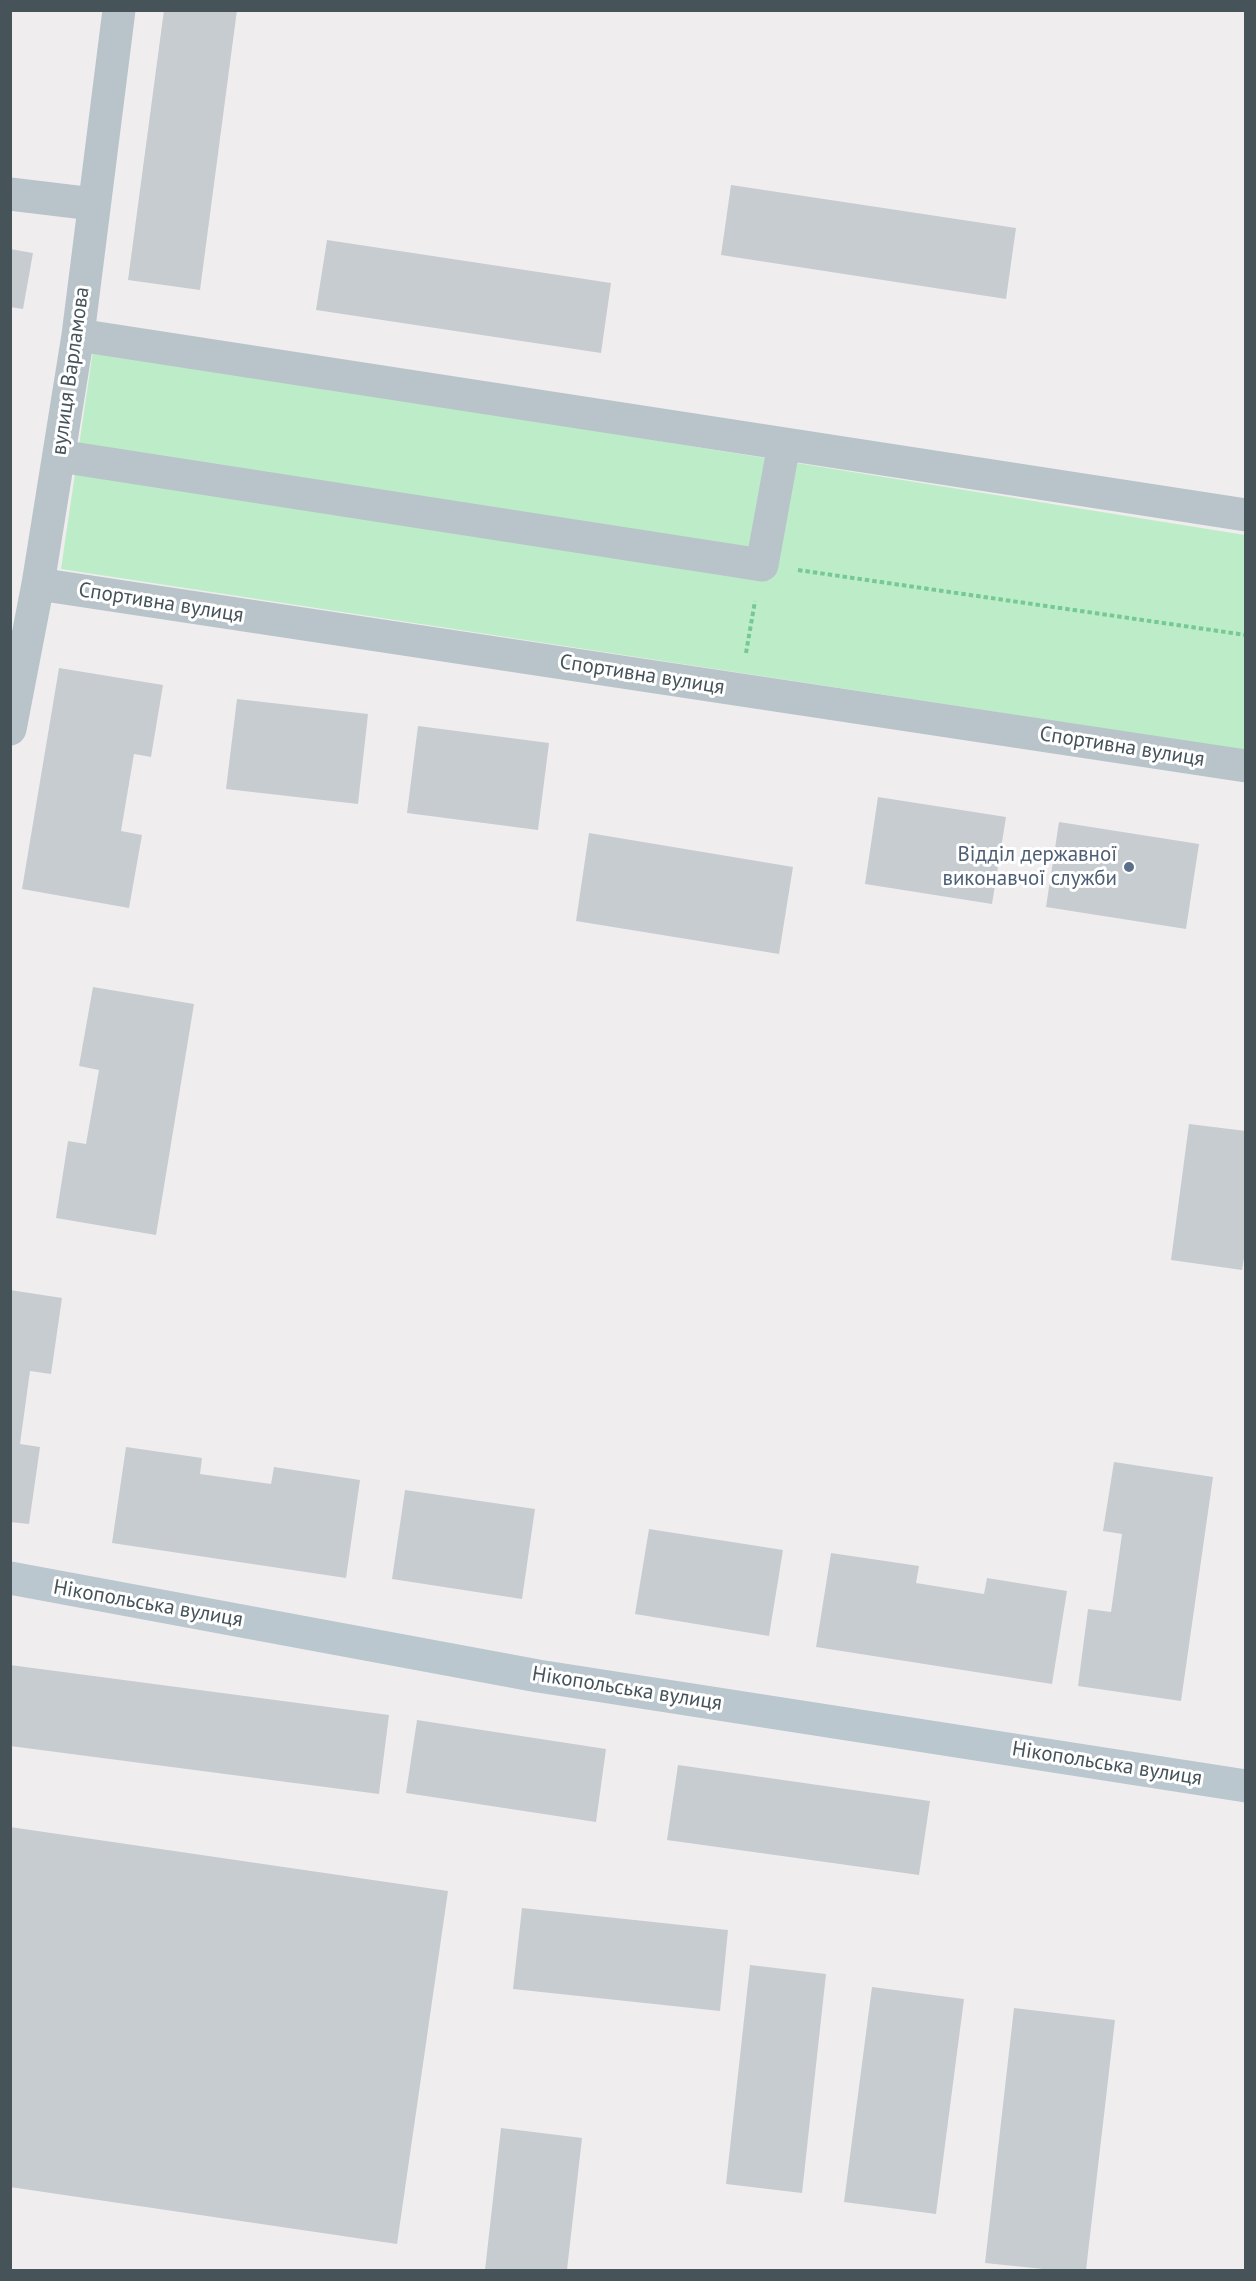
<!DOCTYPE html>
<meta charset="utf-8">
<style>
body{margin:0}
#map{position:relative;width:1256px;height:2281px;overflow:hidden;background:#f0edee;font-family:"PT Sans",sans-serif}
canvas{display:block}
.frame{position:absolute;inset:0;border:12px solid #46545a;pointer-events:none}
</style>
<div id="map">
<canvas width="1256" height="2281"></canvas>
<div class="frame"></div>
</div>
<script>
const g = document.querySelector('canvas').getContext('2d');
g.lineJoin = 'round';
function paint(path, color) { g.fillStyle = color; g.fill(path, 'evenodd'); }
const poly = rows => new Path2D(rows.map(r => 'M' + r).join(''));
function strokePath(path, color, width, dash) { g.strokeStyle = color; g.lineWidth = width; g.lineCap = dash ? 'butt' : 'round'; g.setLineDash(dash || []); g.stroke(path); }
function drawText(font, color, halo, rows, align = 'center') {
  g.font = font + ' "PT Sans",sans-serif'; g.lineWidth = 6; g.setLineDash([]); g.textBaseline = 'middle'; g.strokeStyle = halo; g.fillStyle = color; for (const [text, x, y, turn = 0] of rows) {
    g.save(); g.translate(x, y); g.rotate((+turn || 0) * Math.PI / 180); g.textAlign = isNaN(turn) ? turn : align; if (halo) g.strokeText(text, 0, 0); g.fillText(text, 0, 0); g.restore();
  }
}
const green = poly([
 [93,350,1245,535,1245,750,61,569]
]);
const building = poly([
 [164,10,237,10,200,290,128,280],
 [731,185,1016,228,1006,299,721,255],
 [327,240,611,283,601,353,316,310],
 [10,249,33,253,23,309,10,307],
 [59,668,163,685,151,757,134,754,121,831,142,835,129,908,22,889],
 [237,699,368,714,358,804,226,789],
 [418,726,549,743,538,830,407,813],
 [878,797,1006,817,992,904,865,884],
 [1059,822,1199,844,1186,929,1046,907],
 [589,833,793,867,779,954,576,921],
 [93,987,194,1004,156,1235,56,1218,68,1141,86,1144,99,1070,79,1066],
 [1189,1124,1246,1131,1246,1246,1242,1270,1171,1260],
 [10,1290,62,1298,51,1374,30,1371,20,1444,40,1447,29,1524,10,1522],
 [126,1447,202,1458,200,1474,271,1484,274,1467,360,1480,346,1578,112,1543],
 [1114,1462,1213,1477,1181,1701,1078,1686,1088,1609,1111,1612,1122,1534,1103,1531],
 [405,1490,535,1509,522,1599,392,1579],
 [649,1529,783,1550,769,1636,635,1614],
 [831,1553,919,1566,916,1583,984,1594,987,1578,1067,1591,1052,1684,816,1647],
 [10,1665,389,1715,379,1794,10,1746],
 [417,1720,606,1749,596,1822,406,1793],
 [678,1765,930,1801,919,1875,667,1840],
 [10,1827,448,1891,397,2244,10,2187],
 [522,1908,728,1930,720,2011,513,1989],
 [750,1965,826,1974,802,2193,726,2184],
 [872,1987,964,1999,936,2214,844,2202],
 [1014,2008,1115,2020,1086,2270,1053,2270,985,2263],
 [501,2128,582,2138,567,2270,485,2270]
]);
const path = poly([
 [798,570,1246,635],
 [746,653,755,601]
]);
const street = poly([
 [10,194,93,204],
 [78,335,1246,515],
 [59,456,762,565,784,444],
 [38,584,1246,766],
 [10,729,38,584,78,335,119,10]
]);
const secondary = poly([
 [10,1578,538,1676,1246,1786]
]);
const markers = [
 [1129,867,6,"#5c6f8a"]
];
const streetNames = [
 ["вулиця Варламова",71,371,-82],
 ["Спортивна вулиця",161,603,9],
 ["Спортивна вулиця",642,675,9],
 ["Спортивна вулиця",1122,747,9],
 ["Нікопольська вулиця",148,1604,10],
 ["Нікопольська вулиця",627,1689,9],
 ["Нікопольська вулиця",1107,1764,9]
];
const serviceNames = [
 ["Відділ державної",1117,855],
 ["виконавчої служби",1117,879]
];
paint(green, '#bdedc8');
paint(building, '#c7ccd0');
strokePath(path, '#76c994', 4, [4.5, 3]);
strokePath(street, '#b9c4ca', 33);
strokePath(secondary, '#bac7cf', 33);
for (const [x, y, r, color] of markers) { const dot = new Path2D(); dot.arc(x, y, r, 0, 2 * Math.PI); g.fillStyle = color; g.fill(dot); strokePath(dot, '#fff', 2); }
drawText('21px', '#46545a', '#fff', streetNames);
drawText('21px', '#4e5e75', '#fff', serviceNames, 'right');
</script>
